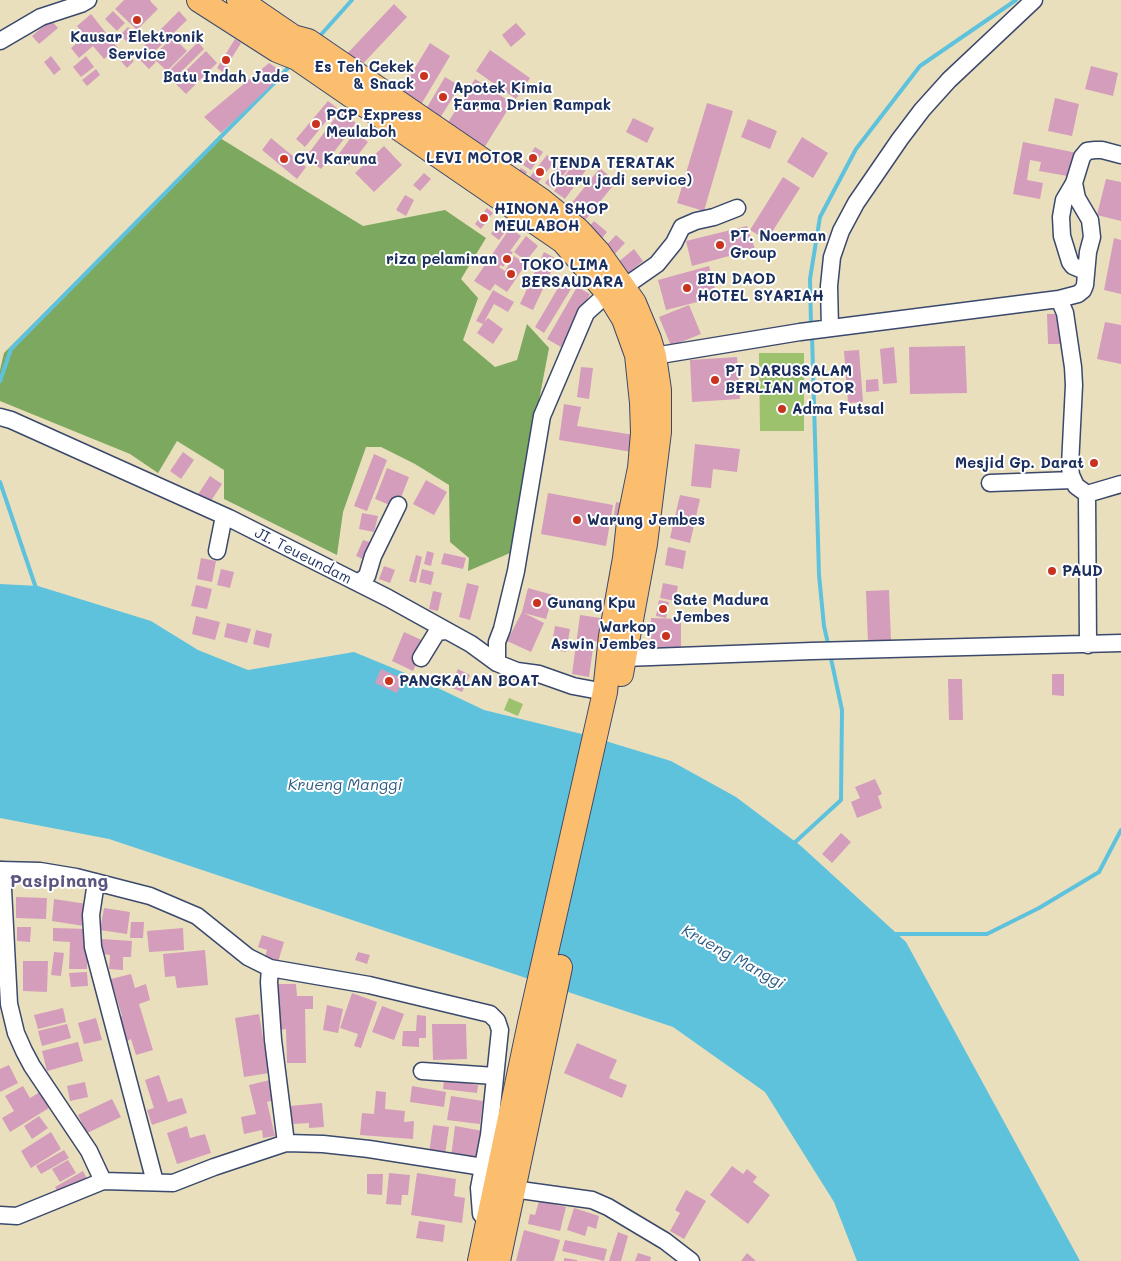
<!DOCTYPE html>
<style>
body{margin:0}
canvas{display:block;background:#eadfbc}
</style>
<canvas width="1121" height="1261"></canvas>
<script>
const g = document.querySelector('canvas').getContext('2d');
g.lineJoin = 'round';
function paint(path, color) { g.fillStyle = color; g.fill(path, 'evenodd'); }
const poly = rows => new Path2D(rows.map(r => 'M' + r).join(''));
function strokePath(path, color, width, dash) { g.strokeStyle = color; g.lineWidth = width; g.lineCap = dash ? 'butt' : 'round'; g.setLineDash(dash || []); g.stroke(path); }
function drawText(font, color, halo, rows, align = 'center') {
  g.font = font + ' Mali,sans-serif'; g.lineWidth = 4; g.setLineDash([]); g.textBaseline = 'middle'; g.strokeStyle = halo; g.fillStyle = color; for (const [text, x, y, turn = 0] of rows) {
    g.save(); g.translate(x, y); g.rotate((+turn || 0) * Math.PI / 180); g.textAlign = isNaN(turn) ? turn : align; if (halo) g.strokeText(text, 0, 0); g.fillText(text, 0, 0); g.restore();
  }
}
const green = poly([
 [759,353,804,353,804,431,760,431],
 [509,698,523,704,518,716,504,710]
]);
const forest = poly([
 [220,138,363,226,445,210,486,238,461,279,478,298,463,340,495,367,517,360,527,324,549,348,510,553,468,571,469,558,450,542,449,485,415,464,381,447,366,447,343,512,337,555,224,499,224,470,177,441,158,473,130,454,0,401,0,370,4,353]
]);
const water = poly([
 [0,584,38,586,151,621,198,650,248,670,354,652,417,678,484,710,586,735,671,761,736,797,801,846,906,942,1080,1261,857,1261,834,1202,765,1092,673,1027,109,839,0,818]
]);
const stream = poly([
 [318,38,352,0],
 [281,75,292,64],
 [811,326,810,279,820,217,856,149,920,66,1016,0],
 [812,335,819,575,824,626,829,648],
 [0,381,11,349,277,80],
 [0,482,37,591],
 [792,845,841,800,842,710,830,654],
 [892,934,987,934,1039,908,1099,872,1121,830]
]);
const building = poly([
 [124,0,151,0,150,1,158,9,137,30,115,9],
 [394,4,407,17,356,71,343,58],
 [113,11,125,23,117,31,105,19],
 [179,11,187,20,152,54,144,46],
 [91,14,118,48,104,59,93,46,79,58,71,48,85,36,77,26],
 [51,20,58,28,39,44,32,36],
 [516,23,526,34,511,47,502,35],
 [128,27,136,35,128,43,120,35],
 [173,37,187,51,167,71,152,57],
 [235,39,241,43,223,72,217,68],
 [198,42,204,49,172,81,166,74],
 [430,43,450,56,419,108,398,96],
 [490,50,530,78,516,99,476,71],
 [206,51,217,63,186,94,174,82],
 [125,52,134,61,127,68,118,58],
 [146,52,156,62,149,69,139,59],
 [51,56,61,69,54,75,44,62],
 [86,56,94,67,81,77,73,67],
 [269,63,284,73,221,133,204,117],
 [1091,66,1118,73,1113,96,1085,89],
 [96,69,100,75,87,86,82,80],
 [445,77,460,86,440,118,426,109],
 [475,79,512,103,484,148,447,124],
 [1055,98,1079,104,1072,136,1048,131],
 [328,101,337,108,305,147,296,139],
 [707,103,733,111,704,211,677,203],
 [340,111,356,123,321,169,306,157],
 [633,118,654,128,647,143,626,132],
 [748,119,777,131,770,149,741,137],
 [355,132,368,142,350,165,338,155],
 [802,137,828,153,813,178,787,162],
 [271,138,306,167,297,179,262,150],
 [1023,142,1077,153,1073,177,1039,171,1041,162,1030,160,1027,180,1043,183,1040,199,1013,194],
 [384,146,402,165,374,192,355,173],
 [535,147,543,152,531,170,523,165],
 [547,155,555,161,533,189,525,183],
 [577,159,588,167,565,199,554,191],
 [560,163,568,169,553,189,545,183],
 [521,168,527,172,521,181,514,177],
 [600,168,616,182,582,224,566,210],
 [424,173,431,179,420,191,413,185],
 [783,177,800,188,767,240,750,230],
 [1106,179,1121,182,1121,221,1097,215],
 [405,195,414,200,406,216,396,210],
 [487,208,493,213,481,229,475,224],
 [501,219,510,225,499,240,491,234],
 [594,221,607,232,599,242,585,231],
 [747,226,755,249,692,266,686,241],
 [510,228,521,236,510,251,513,252,503,267,501,265,499,267,505,271,514,256,526,264,507,292,495,284,490,291,474,281],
 [616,235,625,243,610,259,601,251],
 [526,236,538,246,526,261,514,252],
 [1114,238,1121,240,1121,294,1104,290],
 [634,249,643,261,626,275,617,263],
 [544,252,557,259,533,310,520,304],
 [709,266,717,297,666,310,658,280],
 [561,283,571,289,544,333,535,327],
 [577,287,590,294,561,347,547,339],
 [493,290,514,302,508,312,494,304,484,322,488,318,503,329,493,344,477,333,483,324,476,321],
 [689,305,701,334,671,346,659,317],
 [1047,314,1063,314,1064,344,1048,344],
 [1105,322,1121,325,1121,364,1097,359],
 [965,346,967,393,910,394,909,347],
 [894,347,897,383,883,384,880,349],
 [859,350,863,402,848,403,844,351],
 [737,357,740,399,692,402,690,360],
 [581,367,593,368,589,399,577,397],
 [878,379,879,391,866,392,866,380],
 [564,404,581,407,577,426,634,435,632,452,559,440],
 [695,444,740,449,737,472,713,469,711,488,691,486],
 [183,452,194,460,181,479,170,471],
 [374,454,387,460,367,511,354,506],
 [387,468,409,477,397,508,375,499],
 [210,476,222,484,209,504,197,496],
 [426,480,447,492,434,515,413,504],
 [548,493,613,505,606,546,541,534],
 [680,495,700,499,690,543,670,538],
 [616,502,632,505,629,522,613,520],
 [362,513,378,516,374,532,359,529],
 [363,540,372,543,365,560,356,556],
 [668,547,686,551,683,569,665,565],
 [427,551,434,553,431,566,424,564],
 [444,553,466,558,463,569,441,564],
 [416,555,422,557,416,583,409,581],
 [201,558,216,561,212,582,197,579],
 [384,566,395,570,390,583,379,579],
 [221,569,234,572,230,588,217,585],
 [422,569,434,572,431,585,419,582],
 [467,583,479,586,470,620,459,617],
 [663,583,678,586,675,601,660,598],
 [196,585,212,589,207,609,191,606],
 [528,588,553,595,546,619,524,613,544,623,531,652,507,641,522,612],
 [889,590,891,642,868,643,866,591],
 [433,591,442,593,438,611,429,609],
 [659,600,669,602,666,618,656,616],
 [580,615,607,619,604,642,594,641,589,677,572,674],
 [196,616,220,622,215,640,192,634],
 [651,618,681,619,681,654,651,653],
 [227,623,251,629,247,643,224,637],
 [555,626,570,629,566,652,551,649],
 [256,630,272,634,269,648,253,644],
 [404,632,426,642,413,671,392,661],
 [381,669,403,679,397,693,375,683],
 [458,669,470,675,462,692,450,687],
 [1052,674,1064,674,1064,696,1052,695],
 [948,679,962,679,963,720,949,720],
 [875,779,882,794,878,796,882,808,857,818,851,802,860,798,855,787],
 [841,833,851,842,832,863,822,854],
 [16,897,47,898,46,919,16,918],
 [54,899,87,904,84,926,52,921],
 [104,908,130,912,127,934,100,930],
 [131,922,144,922,143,938,130,938],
 [17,927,31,927,30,942,17,941],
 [53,928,88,929,87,969,69,969,70,942,53,941],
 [183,928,184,950,149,952,147,931],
 [262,935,284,942,278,962,265,958,267,950,258,947],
 [102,939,132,941,131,957,123,957,123,970,109,969,110,955,102,954],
 [205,950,208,985,177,988,175,976,165,977,163,954],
 [54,952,64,953,61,976,51,975],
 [358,952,370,955,367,964,355,960],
 [23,961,48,961,47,992,23,991],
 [87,972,88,986,71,987,69,973],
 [131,974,135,988,146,984,150,1000,139,1004,153,1050,136,1055,131,1039,127,1041,119,1017,122,1016,111,979],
 [278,984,296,984,297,996,313,996,313,1009,305,1009,306,1063,287,1063,286,1029,279,1030],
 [352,993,377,1002,361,1048,354,1046,358,1034,340,1028],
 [327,1005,343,1009,338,1033,323,1030],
 [382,1006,404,1014,394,1040,372,1032],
 [63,1008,66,1022,38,1029,34,1015],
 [259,1014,269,1073,244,1077,235,1018],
 [417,1015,426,1016,426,1038,419,1038,419,1047,402,1046,403,1031,416,1031],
 [96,1018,102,1040,84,1044,78,1023],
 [67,1024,71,1038,42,1046,38,1031],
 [432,1024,466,1024,467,1059,433,1060],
 [78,1042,83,1061,47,1071,42,1051],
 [577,1043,617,1060,609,1078,627,1085,622,1098,564,1073],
 [9,1065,18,1083,0,1092,0,1069],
 [159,1075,168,1102,182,1098,187,1113,152,1125,147,1110,154,1108,145,1080],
 [270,1080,274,1100,267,1102,275,1136,263,1138,262,1130,244,1134,241,1117,256,1114,249,1085],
 [444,1080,478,1085,477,1093,443,1089],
 [85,1082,88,1097,70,1101,67,1086],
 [23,1086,30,1098,40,1092,49,1108,10,1132,2,1118,14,1111,5,1096],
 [412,1086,446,1092,444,1107,410,1102],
 [376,1091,386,1092,385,1109,405,1111,404,1122,414,1121,413,1139,360,1135,362,1113,374,1114],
 [451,1096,483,1101,480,1124,447,1120],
 [112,1099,121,1117,87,1133,78,1115],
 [322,1103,324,1127,309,1128,309,1123,292,1124,290,1106],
 [39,1116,48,1128,32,1139,24,1126],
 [433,1125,449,1127,445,1155,429,1153],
 [187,1126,190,1138,205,1134,211,1153,177,1164,167,1133],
 [455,1126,483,1131,479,1161,451,1157],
 [51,1132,61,1149,31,1168,21,1151],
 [64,1150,69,1158,41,1174,36,1166],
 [68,1160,76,1173,60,1182,52,1169],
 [732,1166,743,1174,747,1169,757,1177,753,1182,770,1195,748,1224,710,1195],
 [83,1171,87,1179,59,1195,55,1187],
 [389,1173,410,1175,408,1195,402,1195,401,1205,386,1204],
 [417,1173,456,1179,454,1196,465,1198,462,1223,411,1215],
 [367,1174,383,1174,382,1195,367,1194],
 [686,1190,706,1201,684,1239,670,1231,680,1213,675,1210],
 [539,1201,566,1207,560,1231,528,1224,530,1214,535,1215],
 [574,1208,599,1216,596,1229,588,1226,585,1236,567,1230],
 [419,1221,445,1225,443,1242,416,1238],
 [524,1230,560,1240,554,1261,516,1261],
 [618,1232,628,1236,621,1261,609,1261],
 [565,1240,607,1249,604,1261,562,1251],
 [638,1253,651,1257,650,1261,635,1261],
 [747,1253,756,1261,741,1261],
 [564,1258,577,1260,577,1261,564,1261]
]);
const minor = poly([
 [0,41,41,17,81,4,88,0],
 [1074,183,1064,200,1061,217,1062,236,1070,262,1073,266,1085,271],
 [624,287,657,264,674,243,682,227,696,221,714,217,737,208],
 [1059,299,1078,294,1083,290,1085,285,1088,252,1092,237,1090,220,1077,198,1074,183,1082,157,1087,151,1095,150,1102,150,1121,155],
 [830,328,829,286,832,257,841,231,856,203,900,139,922,110,949,80,1034,0],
 [654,356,800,332,1059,299,1065,313,1073,367,1074,385,1070,466,1071,475,1076,486,1087,494],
 [0,417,11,420,229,518,388,598,471,644,497,663,517,671,539,674,573,686,605,692],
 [990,483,1073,480],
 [217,551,223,521,229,518],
 [358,583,367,576,373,556,398,505],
 [1088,645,1087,494,1121,484],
 [421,658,437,632,446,631],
 [624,658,812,651,1121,643],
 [497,663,497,642,502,629,516,571,542,416,586,313,608,293],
 [0,870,40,871,76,877,150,896,197,916,248,957,270,968,369,985,490,1014,497,1021,500,1030,489,1135,479,1188,481,1214,488,1222],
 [2,870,9,1004,16,1033,24,1051,32,1066,89,1151,103,1181,173,1183,214,1167,286,1143,323,1144,369,1149,483,1167],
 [96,882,91,915,93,947,155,1182],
 [270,968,269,982,273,1040,286,1143],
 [422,1071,495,1076],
 [513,1189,592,1200,608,1207,665,1241,691,1261],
 [0,1215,17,1216,103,1181]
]);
const highway = poly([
 [199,0,277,50,297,58,563,241,608,293,624,319,637,355,642,403,643,433,640,468,629,522,625,558,611,636,605,692,530,1023,480,1261],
 [239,0,293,37,308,41,542,201,578,230,598,252,634,303,649,339,654,356,659,390,659,432,645,544,621,674],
 [498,1261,560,967]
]);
const markers = [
 [137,20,5,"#c8321e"],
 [226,60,5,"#c8321e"],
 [424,76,5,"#c8321e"],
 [443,97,5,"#c8321e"],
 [316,124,5,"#c8321e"],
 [533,158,5,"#c8321e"],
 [284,159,5,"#c8321e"],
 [540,172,5,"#c8321e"],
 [484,218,5,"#c8321e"],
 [720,245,5,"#c8321e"],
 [507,259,5,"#c8321e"],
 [511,274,5,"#c8321e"],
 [687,288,5,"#c8321e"],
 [715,380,5,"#c8321e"],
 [782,409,5,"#c8321e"],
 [1094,463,5,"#c8321e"],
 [577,520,5,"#c8321e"],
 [1052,571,5,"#c8321e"],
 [537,603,5,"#c8321e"],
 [663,609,5,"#c8321e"],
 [666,636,5,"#c8321e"],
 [389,681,5,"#c8321e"]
];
const poiNames = [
 ["Kausar Elektronik",137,37,"center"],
 ["Service",137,54,"center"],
 ["Es Teh Cekek",414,67,"right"],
 ["& Snack",414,84,"right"],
 ["Batu Indah Jade",226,77,"center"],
 ["Apotek Kimia",453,88],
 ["Farma Drien Rampak",453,105],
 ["PCP Express",326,115],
 ["Meulaboh",326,132],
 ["LEVI MOTOR",523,158,"right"],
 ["CV. Karuna",294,159],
 ["TENDA TERATAK",550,163],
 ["(baru jadi service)",550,180],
 ["HINONA SHOP",494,209],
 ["MEULABOH",494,226],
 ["PT. Noerman",730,236],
 ["Group",730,253],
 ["riza pelaminan",497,259,"right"],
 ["TOKO LIMA",521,265],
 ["BERSAUDARA",521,282],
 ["BIN DAOD",697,279],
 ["HOTEL SYARIAH",697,296],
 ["PT DARUSSALAM",725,371],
 ["BERLIAN MOTOR",725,388],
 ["Adma Futsal",792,409],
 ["Mesjid Gp. Darat",1084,463,"right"],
 ["Warung Jembes",587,520],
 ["PAUD",1062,571],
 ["Sate Madura",673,600],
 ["Jembes",673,617],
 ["Gunang Kpu",547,603],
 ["Warkop",656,627,"right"],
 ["Aswin Jembes",656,644,"right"],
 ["PANGKALAN BOAT",399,681]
];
const streetNames = [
 ["JI. Teueundam",303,556,27]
];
const waterNames = [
 ["Krueng Manggi",345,785],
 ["Krueng Manggi",733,957,29]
];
const quarterNames = [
 ["Pasipinang",59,881]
];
paint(green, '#9cc26d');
paint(forest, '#7da860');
paint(water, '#5fc2dd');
strokePath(stream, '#5fc2dd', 4);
paint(building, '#d39dbb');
strokePath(minor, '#3a496c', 19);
strokePath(highway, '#3a496c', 26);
strokePath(minor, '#fff', 16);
strokePath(highway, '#fbbd6e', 24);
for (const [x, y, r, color] of markers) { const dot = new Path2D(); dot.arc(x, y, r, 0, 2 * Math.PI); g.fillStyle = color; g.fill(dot); strokePath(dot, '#fff', 2); }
drawText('bold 15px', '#1b2f5e', '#fff', poiNames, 'left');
drawText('15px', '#1b2f5e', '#fff', streetNames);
drawText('italic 16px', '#2f5b84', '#fff', waterNames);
drawText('bold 18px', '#5b567f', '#fff', quarterNames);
</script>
